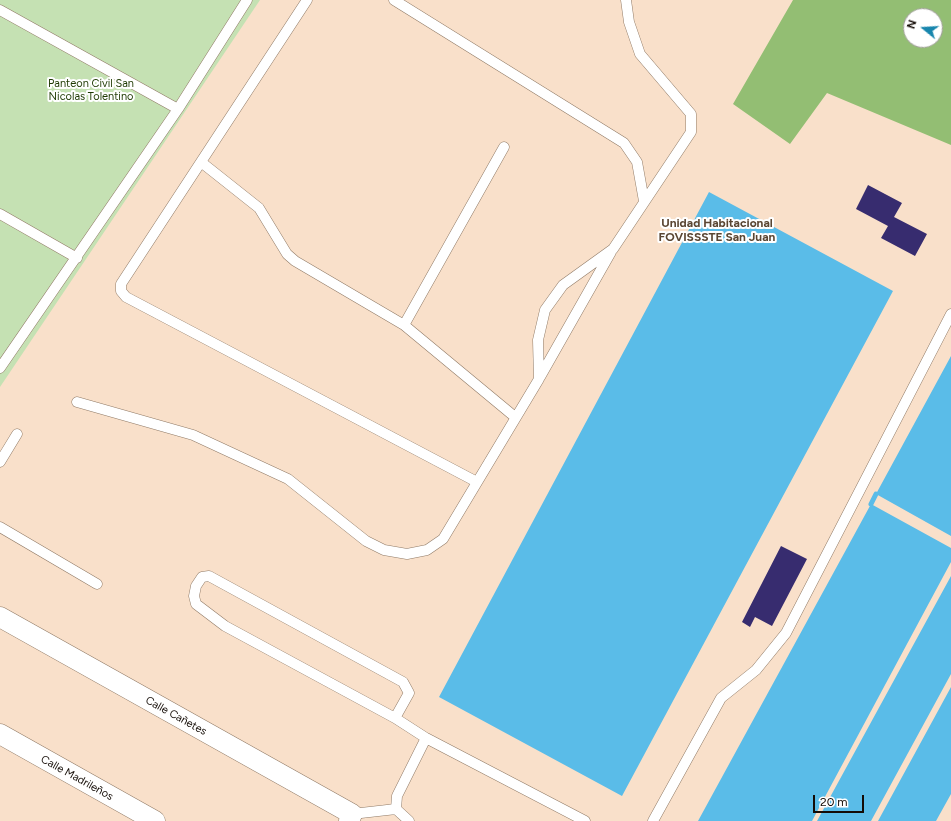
<!DOCTYPE html>
<meta charset="utf-8">
<style>
body{margin:0}
#map{position:relative;width:951px;height:821px;overflow:hidden;background:#f9e0ca;font-family:Figtree,sans-serif}
canvas{display:block}
.north{position:absolute;left:903px;top:8px;width:40px;height:40px;box-sizing:border-box;background:#fff;border:1px solid #a19e9b;border-radius:50%;rotate:288deg;font-size:11px;font-weight:700;line-height:16px;text-align:center;color:#140c06}
.north::after{content:'';display:block;margin:auto;width:14px;height:18px;background:#1886ad;clip-path:polygon(50% 0,100% 100%,50% 72%,0 100%)}
.scale{position:absolute;left:813px;top:795px;width:51px;height:18px;box-sizing:border-box;border:2px solid #140c06;border-top:0;padding-left:5px;font-size:12px;line-height:14px;white-space:nowrap;color:#140c06;-webkit-text-stroke:3px #fff;paint-order:stroke}
</style>
<div id="map">
<canvas width="951" height="821"></canvas>
<div class="north">N</div>
<div class="scale">20 m</div>
</div>
<script>
const g = document.querySelector('canvas').getContext('2d');
g.lineJoin = 'round';
function paint(path, color) { g.fillStyle = color; g.fill(path, 'evenodd'); }
const poly = rows => new Path2D(rows.map(r => 'M' + r).join(''));
function strokePath(path, color, width, dash) { g.strokeStyle = color; g.lineWidth = width; g.lineCap = dash ? 'butt' : 'round'; g.setLineDash(dash || []); g.stroke(path); }
function drawText(font, color, halo, rows, align = 'center') {
  g.font = font + ' Figtree,sans-serif'; g.lineWidth = 4; g.setLineDash([]); g.textBaseline = 'middle'; g.strokeStyle = halo; g.fillStyle = color; for (const [text, x, y, turn = 0] of rows) {
    g.save(); g.translate(x, y); g.rotate((+turn || 0) * Math.PI / 180); g.textAlign = isNaN(turn) ? turn : align; if (halo) g.strokeText(text, 0, 0); g.fillText(text, 0, 0); g.restore();
  }
}
const green = poly([
 [0,0,260,0,0,387]
]);
const forest = poly([
 [793,0,951,0,951,145,827,93,790,144,733,104],
 [911,16,935,16,935,40,911,40]
]);
const water = poly([
 [709,192,893,291,622,796,439,697],
 [951,356,951,536,876,494],
 [871,504,951,548,951,562,812,821,698,821],
 [951,576,951,674,871,821,817,821],
 [951,687,951,794,936,821,878,821]
]);
const stream = poly([
 [871,504,876,494]
]);
const building = poly([
 [868,185,902,203,894,217,927,234,915,256,881,238,888,226,856,209],
 [781,546,807,559,772,626,755,617,750,627,742,622]
]);
const service = poly([
 [307,0,121,284,121,291,126,297,477,482],
 [394,0,624,143,637,162,644,201],
 [0,10,178,109],
 [504,147,404,325,515,417],
 [201,162,259,208,287,254,295,261,404,325],
 [0,214,77,258],
 [0,368,178,109,247,0],
 [540,377,611,252],
 [77,402,193,435,288,479,366,541,384,550,407,554,427,550,443,539,539,379,538,340,545,310,563,285,613,249,691,132,691,114,640,54,629,22,626,0],
 [0,462,17,434],
 [0,527,97,584],
 [395,718,409,693,403,682,209,576,202,577,196,586,194,596,196,604,225,626,395,718,426,738,585,821],
 [352,814,396,809],
 [409,821,396,809,397,796,426,738],
 [653,821,721,698,756,670,786,633,951,314]
]);
const minor = poly([
 [0,617,352,814,349,821],
 [0,734,155,821]
]);
const parkNames = [
 ["Panteon Civil San",91,84],
 ["Nicolas Tolentino",91,97]
];
const streetNames = [
 ["Calle Cañetes",176,716,29],
 ["Calle Madrileños",77,778,29]
];
const neighbourhoodNames = [
 ["Unidad Habitacional",717,223],
 ["FOVISSSTE San Juan",717,237]
];
paint(green, '#c5e1b3');
paint(forest, '#93be73');
paint(water, '#5abce8');
strokePath(stream, '#5abce8', 5);
paint(building, '#372c6f');
strokePath(service, '#907a66', 11);
strokePath(minor, '#907a66', 21);
strokePath(service, '#fff', 10);
strokePath(minor, '#fff', 20);
drawText('11px', '#1f3a03', '#fff', parkNames);
drawText('11px', '#140c06', '#fff', streetNames);
drawText('bold 12px', '#5a4633', '#fff', neighbourhoodNames);
</script>
